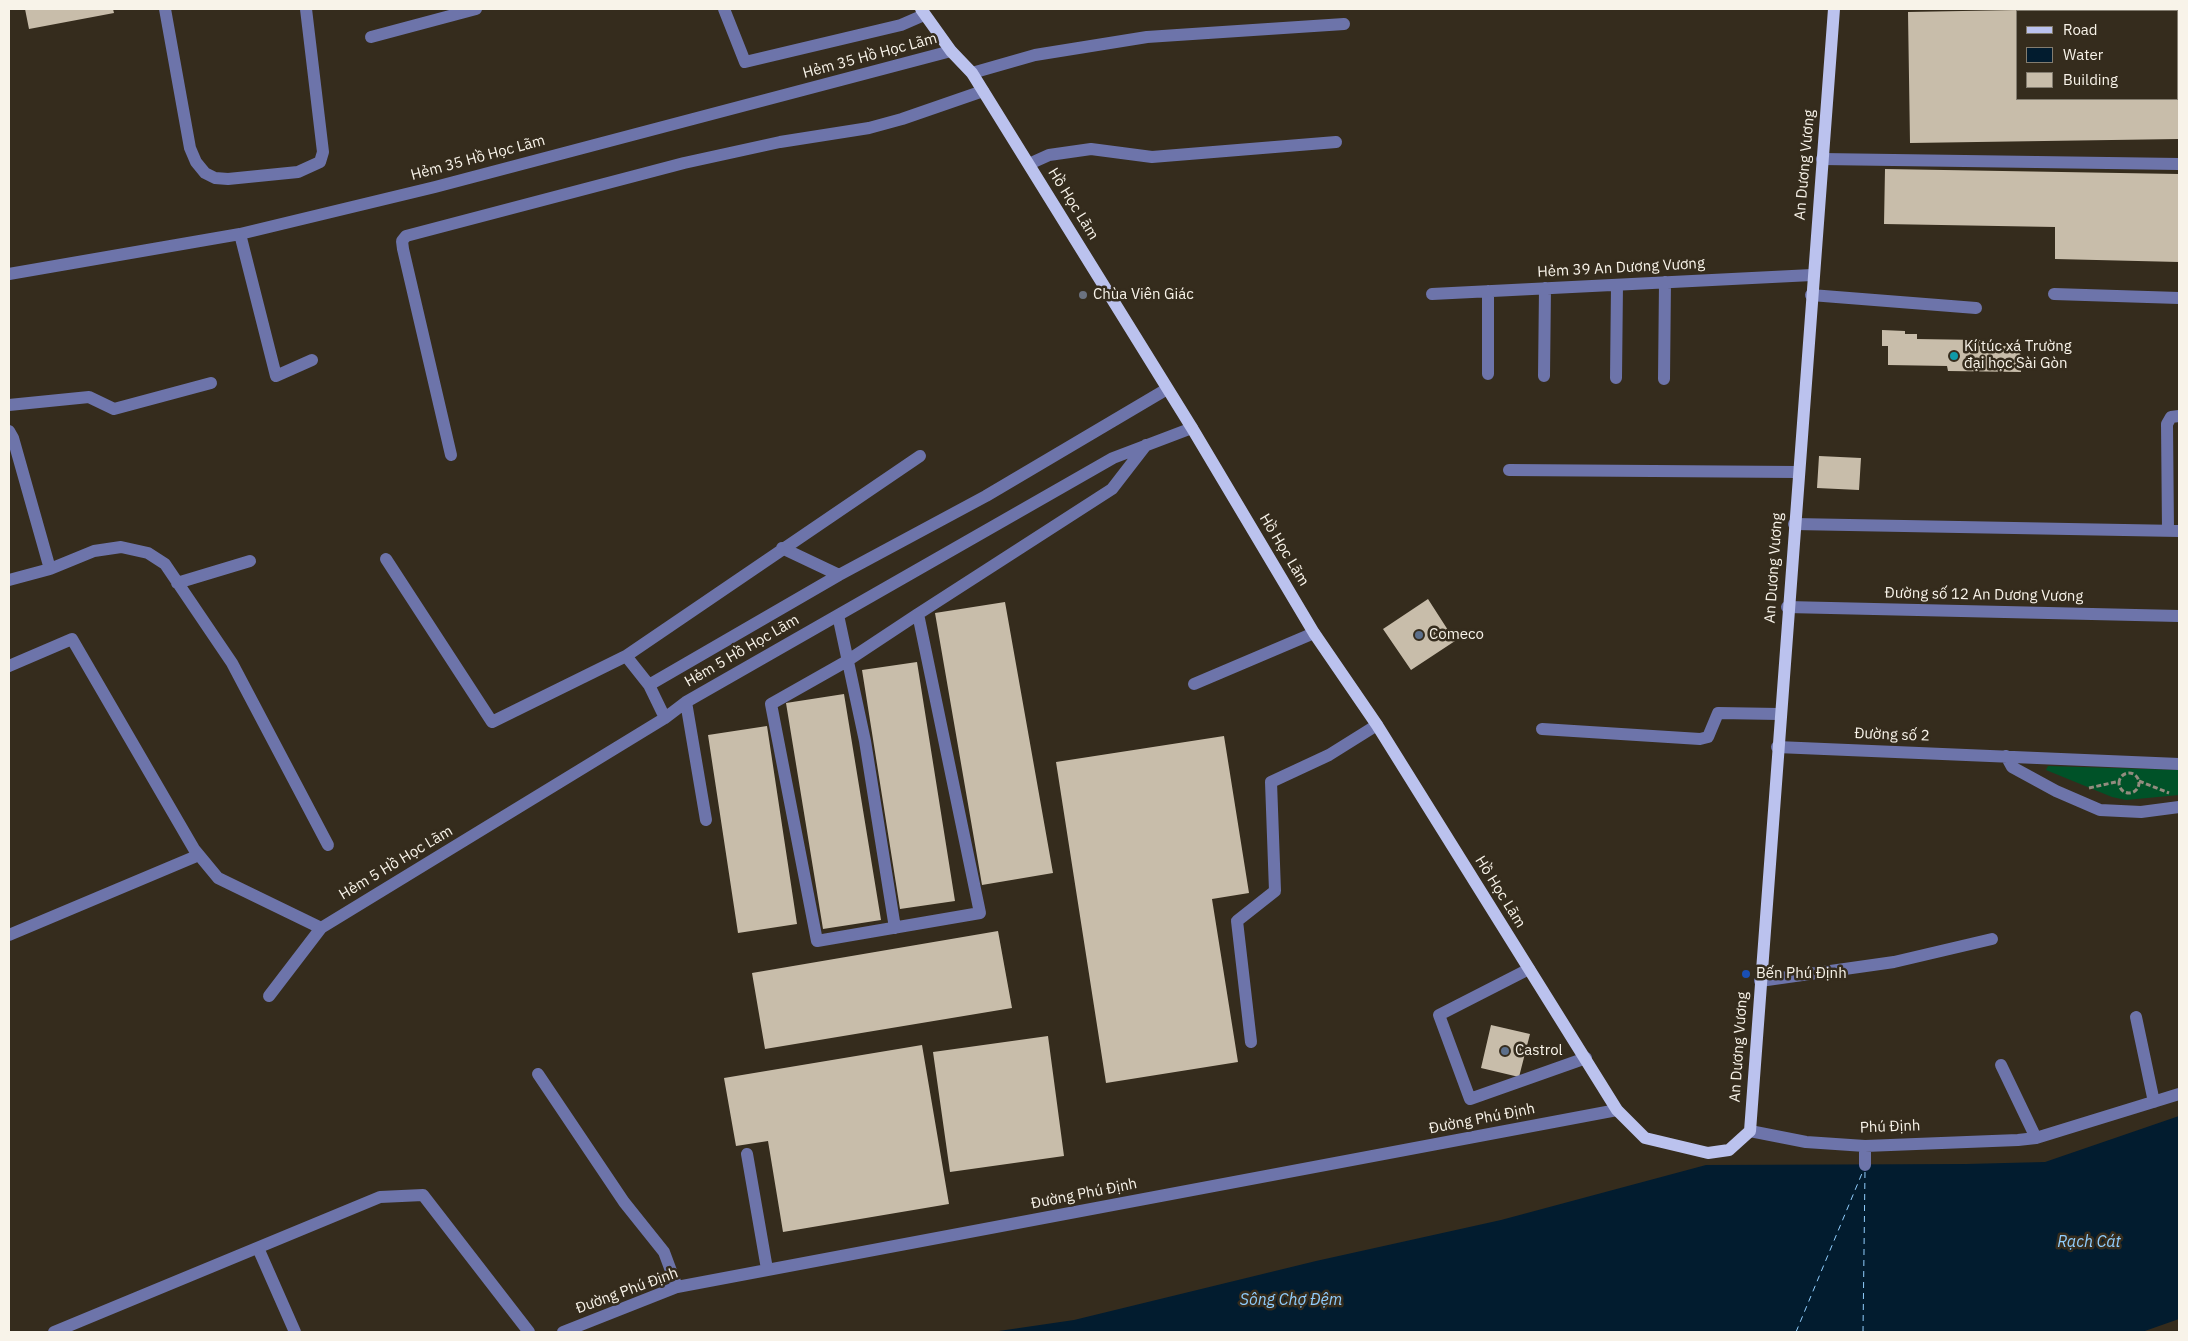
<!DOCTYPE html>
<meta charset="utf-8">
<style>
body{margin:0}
#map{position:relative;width:2188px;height:1341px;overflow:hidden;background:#352c1d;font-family:"IBM Plex Sans",sans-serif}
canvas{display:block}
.frame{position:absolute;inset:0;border:10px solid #f8f3e9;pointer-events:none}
.legend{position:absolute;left:2016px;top:10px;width:162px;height:90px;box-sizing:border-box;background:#352c1d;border:1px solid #837c6f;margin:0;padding:6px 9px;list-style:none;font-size:15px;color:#f8f3e9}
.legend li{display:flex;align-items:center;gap:10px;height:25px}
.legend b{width:25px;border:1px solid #837c6f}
</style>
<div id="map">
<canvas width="2188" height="1341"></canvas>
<div class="frame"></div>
<ul class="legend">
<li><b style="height:6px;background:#bbc2ee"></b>Road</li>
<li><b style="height:14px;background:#021c2f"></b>Water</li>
<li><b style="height:14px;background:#c8bdaa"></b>Building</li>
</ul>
</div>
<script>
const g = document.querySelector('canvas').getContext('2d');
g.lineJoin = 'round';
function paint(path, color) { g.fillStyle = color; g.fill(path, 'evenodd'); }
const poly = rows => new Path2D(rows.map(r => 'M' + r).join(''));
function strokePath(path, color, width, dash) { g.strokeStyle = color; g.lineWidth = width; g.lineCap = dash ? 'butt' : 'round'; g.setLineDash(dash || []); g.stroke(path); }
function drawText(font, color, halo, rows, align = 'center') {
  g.font = font + ' "IBM Plex Sans",sans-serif'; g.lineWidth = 5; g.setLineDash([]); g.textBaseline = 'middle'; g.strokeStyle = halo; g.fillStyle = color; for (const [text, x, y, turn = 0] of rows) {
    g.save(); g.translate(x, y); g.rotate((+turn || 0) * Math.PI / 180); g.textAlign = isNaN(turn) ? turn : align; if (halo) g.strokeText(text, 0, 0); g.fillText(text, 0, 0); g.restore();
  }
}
const green = poly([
 [2048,766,2179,770,2179,795,2126,800,2112,797,2046,770]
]);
const water = poly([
 [2179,1116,2179,1319,2142,1332,992,1332,1074,1320,1316,1261,1501,1220,1706,1165,1966,1164,2045,1162]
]);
const ferry = poly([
 [1796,1332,1863,1171],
 [1863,1332,1865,1171]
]);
const building = poly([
 [25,9,113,9,114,13,29,29],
 [2120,9,2179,9,2179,139,1910,143,1908,12,2017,10,2017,99,2177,99,2177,11,2066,11],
 [1885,169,2179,174,2179,262,2055,259,2055,227,1884,224],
 [1882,330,1905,331,1905,334,1917,334,1917,339,1980,340,1993,342,1993,346,2020,346,2021,372,1948,371,1947,366,1888,365,1888,346,1882,346],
 [1819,456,1861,458,1859,490,1817,488],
 [1428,599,1455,641,1411,670,1383,629],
 [1005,602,1053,873,982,885,935,613],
 [917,662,955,901,900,909,862,670],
 [844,694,881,920,823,929,786,703],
 [767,726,797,924,738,933,708,735],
 [1224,736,1249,893,1212,899,1238,1062,1106,1083,1056,762],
 [998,931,1012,1008,765,1049,752,973],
 [1491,1025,1530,1034,1519,1077,1481,1068],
 [1048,1036,1064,1156,950,1172,933,1052],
 [922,1045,949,1204,783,1232,768,1141,736,1146,724,1078]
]);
const path = poly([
 '2119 783a10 10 0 1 1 20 0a10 10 0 1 1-20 0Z',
 [2139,781,2169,793],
 [2089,788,2120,781]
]);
const minor = poly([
 [165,9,190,148,196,162,205,173,215,178,228,179,298,172,320,162,323,152,306,9],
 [724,9,745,62,901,25,924,15],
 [371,37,476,9],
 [972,73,1035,55,1147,37,1344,24],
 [1822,159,2179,164],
 [1029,164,1049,155,1091,149,1152,157,1336,142],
 [240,234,276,376,312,360],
 [9,274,240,234,435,187,951,51],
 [1432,294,1812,275],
 [2054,294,2179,298],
 [1811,295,1976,308],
 [1488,374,1488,291],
 [1544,376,1545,288],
 [1616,378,1617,285],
 [1664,379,1665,282],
 [9,405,89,397,114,409,211,383],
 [9,431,13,438,50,569,9,580],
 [451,455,403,249,402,241,406,236,684,163,780,142,869,128,902,119,983,91],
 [1509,470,1797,472],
 [1794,524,2179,531],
 [2168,531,2167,424,2171,417,2179,416],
 [782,548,839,575],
 [386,559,492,722,626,656,649,685,665,718],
 [50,569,94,551,121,547,148,553,165,564,232,663,328,845],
 [177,583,250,561],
 [1787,607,2179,616],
 [918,614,980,913,817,941,771,704,847,661,918,614],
 [918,614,1112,489,1146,445],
 [838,615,865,741,895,928],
 [626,656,920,456],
 [9,666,72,639,194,849,218,878,321,928],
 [1194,684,1314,633],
 [649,685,839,575,986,496,1167,389],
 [686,702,706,820],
 [1542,729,1700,739,1708,737,1718,713,1779,714],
 [1777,747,2179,764],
 [2006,756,2012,767,2056,791,2100,810,2141,812,2179,807],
 [9,935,199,855],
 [1529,969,1439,1015,1470,1099,1586,1058],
 [1760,981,1894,962,1992,939],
 [269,996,321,928,665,718,686,702,1113,458,1192,428],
 [2136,1017,2154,1102],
 [1251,1042,1237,921,1275,891,1271,782,1329,755,1377,725],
 [2001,1065,2036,1138],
 [538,1074,624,1202,664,1252,677,1287],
 [1750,1131,1806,1142,1865,1146,2018,1140,2036,1138,2179,1094],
 [1865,1146,1865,1165],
 [747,1154,767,1269],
 [258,1248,295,1332],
 [54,1332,380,1197,423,1195,529,1332],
 [563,1332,677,1287,1617,1110]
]);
const major = poly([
 [921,9,951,51,972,73,1192,428,1314,633,1377,725,1617,1110,1645,1138,1708,1153,1729,1150,1750,1131,1834,9]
]);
const markers = [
 [1083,295,5,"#6b7280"],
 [1954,356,5,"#0f9aa8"],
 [1419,635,5,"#5c6f8a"],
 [1746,974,5,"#1a4fb4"],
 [1505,1051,5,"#5c6f8a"]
];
const streetNames = [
 ["Hẻm 35 Hồ Học Lãm",870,56,-15],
 ["Hẻm 35 Hồ Học Lãm",478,158,-15],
 ["An Dương Vương",1805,165,-85],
 ["Hồ Học Lãm",1073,204,58],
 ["Hẻm 39 An Dương Vương",1621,268,-3],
 ["Hồ Học Lãm",1284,550,59],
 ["An Dương Vương",1774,568,-86],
 ["Đường số 12 An Dương Vương",1984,595,1],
 ["Hẻm 5 Hồ Học Lãm",742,651,-30],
 ["Đường số 2",1892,735,2],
 ["Hẻm 5 Hồ Học Lãm",396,863,-31],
 ["Hồ Học Lãm",1500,892,58],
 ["An Dương Vương",1739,1047,-86],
 ["Đường Phú Định",1482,1119,-11],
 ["Phú Định",1890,1127,-2],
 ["Đường Phú Định",1084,1194,-11],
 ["Đường Phú Định",627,1291,-20]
];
const poiNames = [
 ["Chùa Viên Giác",1093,295],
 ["Kí túc xá Trường",1964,347],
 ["đại học Sài Gòn",1964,364],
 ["Comeco",1429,635],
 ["Bến Phú Định",1756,974],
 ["Castrol",1515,1051]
];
const waterNames = [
 ["Rạch Cát",2089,1242],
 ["Sông Chợ Đệm",1291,1300]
];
paint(green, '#005228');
paint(water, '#021c2f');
strokePath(ferry, '#90cdfd', 1, [6, 5]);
paint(building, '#c8bdaa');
strokePath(path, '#938c7f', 3, [5, 2.5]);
strokePath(minor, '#6d74aa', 12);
strokePath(major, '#bbc2ee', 12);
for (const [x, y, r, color] of markers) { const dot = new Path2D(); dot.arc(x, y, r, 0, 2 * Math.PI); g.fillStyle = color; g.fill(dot); strokePath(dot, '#352c1d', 2); }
drawText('15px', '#f8f3e9', '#352c1d', streetNames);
drawText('15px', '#f8f3e9', '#352c1d', poiNames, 'left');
drawText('italic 16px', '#90cdfd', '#352c1d', waterNames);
</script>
